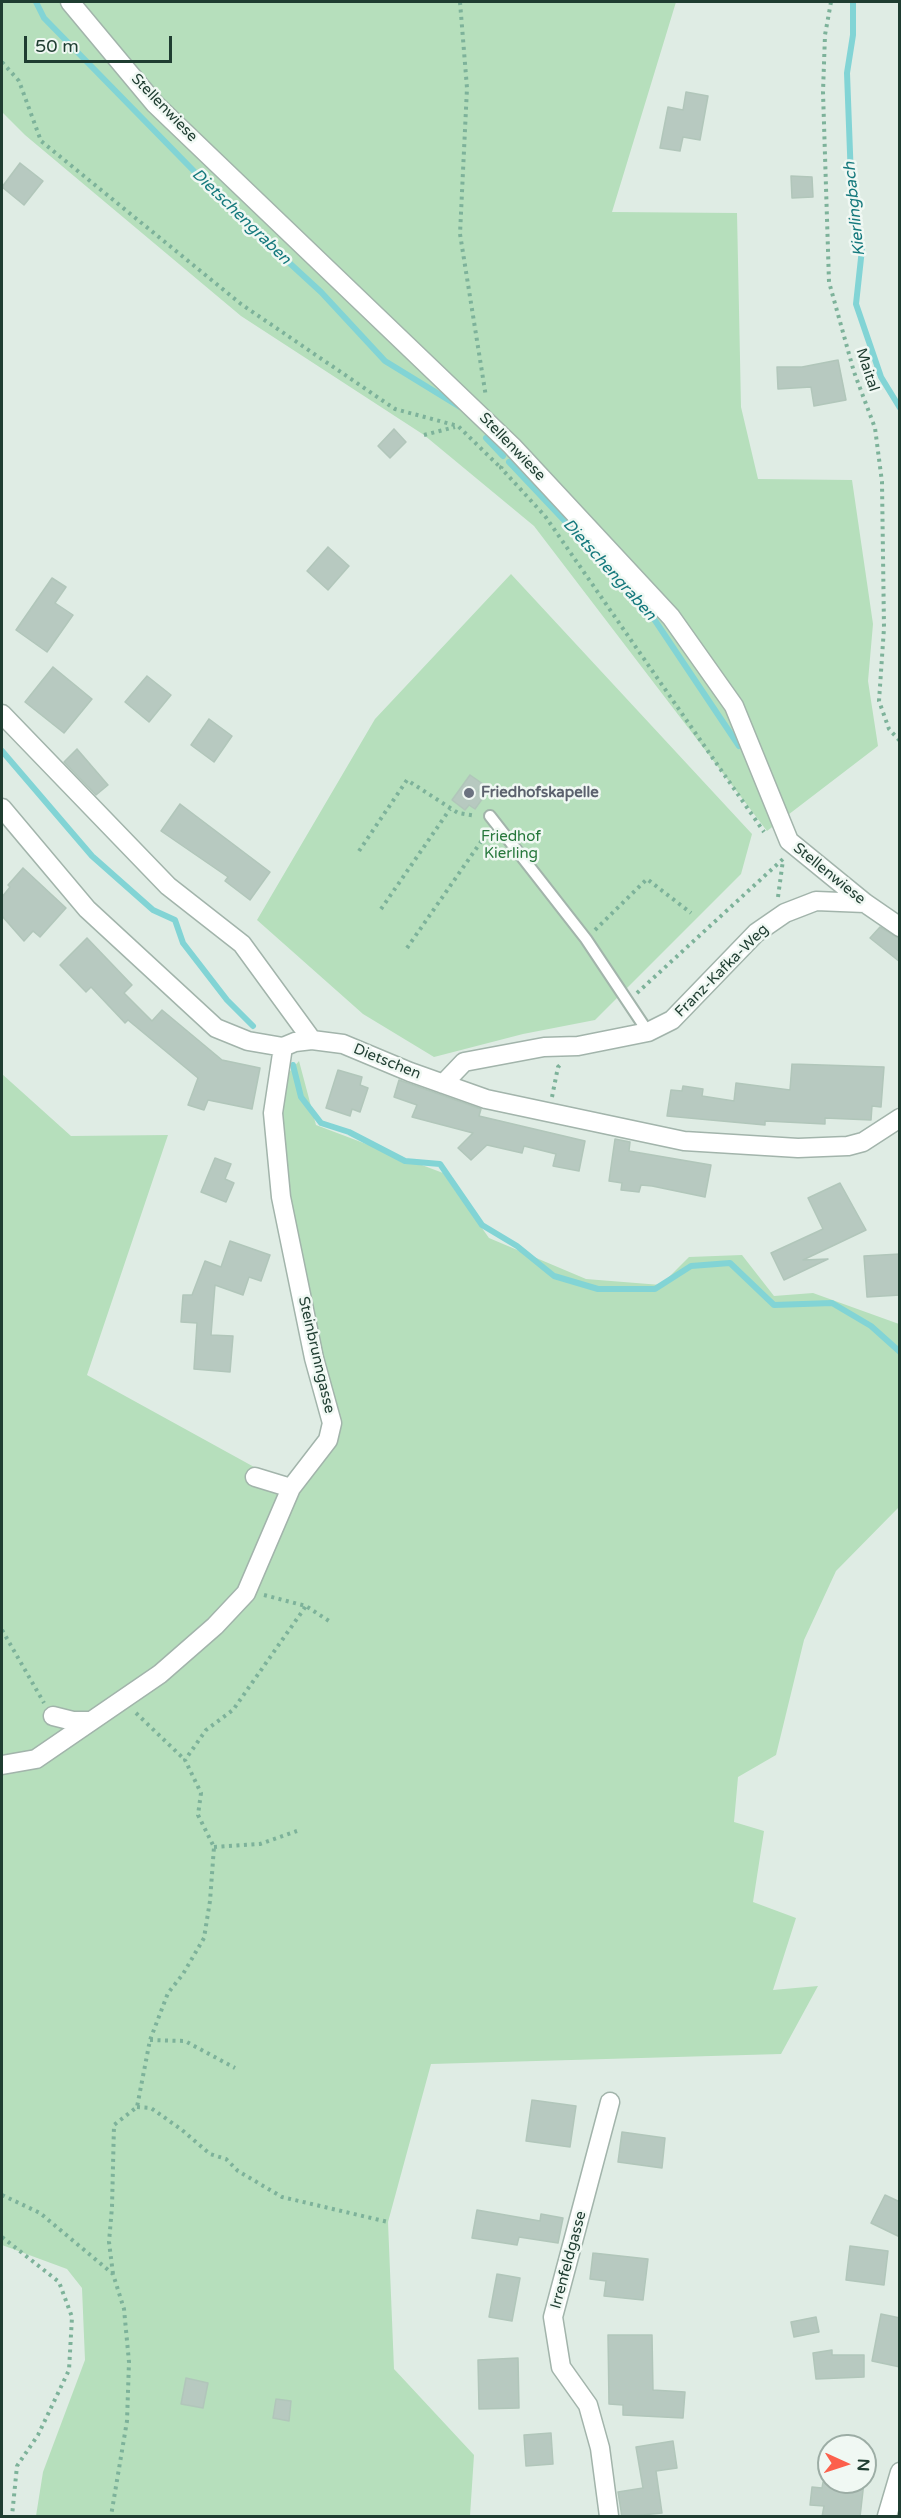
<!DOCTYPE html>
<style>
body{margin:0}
#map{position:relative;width:901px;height:2518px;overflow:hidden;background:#dfece4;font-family:"Varela Round",sans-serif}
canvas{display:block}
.frame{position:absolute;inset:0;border:3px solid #1f3d31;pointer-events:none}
.north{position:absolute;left:817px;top:2434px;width:60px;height:60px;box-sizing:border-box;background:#f0f8f3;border:2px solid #9cada5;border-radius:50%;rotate:93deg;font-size:16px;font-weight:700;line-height:24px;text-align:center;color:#1f3d31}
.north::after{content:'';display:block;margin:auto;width:21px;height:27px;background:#fc604c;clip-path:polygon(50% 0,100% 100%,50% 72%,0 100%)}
.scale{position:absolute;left:24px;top:36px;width:148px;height:27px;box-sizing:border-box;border:3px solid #1f3d31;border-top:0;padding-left:8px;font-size:18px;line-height:21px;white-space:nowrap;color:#1f3d31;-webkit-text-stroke:4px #f0f8f3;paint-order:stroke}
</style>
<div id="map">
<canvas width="901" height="2518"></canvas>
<div class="frame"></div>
<div class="north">N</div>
<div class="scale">50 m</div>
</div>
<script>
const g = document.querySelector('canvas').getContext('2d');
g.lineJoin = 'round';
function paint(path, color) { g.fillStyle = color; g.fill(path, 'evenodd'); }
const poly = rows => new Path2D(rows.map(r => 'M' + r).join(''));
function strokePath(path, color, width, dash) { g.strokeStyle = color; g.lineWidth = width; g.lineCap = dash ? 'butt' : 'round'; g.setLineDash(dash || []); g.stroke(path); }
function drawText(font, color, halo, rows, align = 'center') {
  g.font = font + ' "Varela Round",sans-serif'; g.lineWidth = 5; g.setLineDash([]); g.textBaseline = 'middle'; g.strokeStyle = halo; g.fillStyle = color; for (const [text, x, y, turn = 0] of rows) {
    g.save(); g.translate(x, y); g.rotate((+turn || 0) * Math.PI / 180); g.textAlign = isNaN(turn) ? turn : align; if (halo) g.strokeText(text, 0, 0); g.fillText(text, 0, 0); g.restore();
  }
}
const green = poly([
 [2,2,676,2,612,212,737,213,741,407,758,479,852,480,873,624,868,681,878,746,767,831,534,526,424,435,241,316,25,135,2,112],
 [511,574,752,834,741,874,595,1020,523,1034,434,1057,363,1014,257,920,375,719],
 [299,1061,316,1125,443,1173,489,1238,586,1279,661,1285,689,1257,742,1255,774,1296,813,1293,899,1324,899,1507,836,1571,804,1640,776,1755,738,1777,734,1822,764,1831,753,1902,796,1918,773,1990,818,1986,781,2054,431,2064,388,2222,394,2369,474,2455,470,2516,36,2516,43,2472,85,2360,82,2288,67,2269,2,2245,2,1074,71,1136,168,1135,87,1375,285,1484,341,1417,317,1357,286,1197,278,1112,283,1079]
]);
const stream = poly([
 [36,2,44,18,234,212,321,292,385,361,460,407],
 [853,2,853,35,847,73,851,179,862,249,856,304,881,377,900,408],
 [486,438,503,456],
 [509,462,646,607,739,746],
 [2,751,92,856,153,910,175,920,183,943,227,1000,253,1026],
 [293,1065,301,1097,321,1123,349,1132,405,1161,440,1164,482,1225,517,1246,554,1276,598,1289,655,1289,691,1266,730,1263,774,1305,832,1303,871,1326,900,1352]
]);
const building = poly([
 [686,92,708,96,700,140,683,137,680,151,660,148,668,107,683,110,686,92],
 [20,163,43,181,24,205,2,187,20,163],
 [791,176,812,177,813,197,792,198,791,176],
 [838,360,846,400,814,406,811,387,778,389,777,367,802,367,838,360],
 [394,429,406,442,390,458,378,446,394,429],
 [328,547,349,566,328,590,307,571,328,547],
 [52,578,66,587,55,603,73,615,47,652,16,630,52,578],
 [53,667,92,699,64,733,25,702,53,667],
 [147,676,171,695,149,722,125,702,147,676],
 [209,719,232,736,214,762,191,745,209,719],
 [77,749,108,785,96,795,64,762,77,749],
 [470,775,483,784,478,791,485,795,475,809,469,805,465,810,452,800,470,775],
 [180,804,270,872,250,900,225,881,228,877,161,831,180,804],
 [23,868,66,908,40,937,33,931,24,941,2,916,2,897,10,887,8,885,23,868],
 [880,927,900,939,900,962,870,938,880,927],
 [87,938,132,985,124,993,152,1021,162,1010,222,1060,260,1068,252,1109,208,1100,204,1110,188,1105,198,1078,128,1020,125,1023,91,987,86,992,60,965,87,938],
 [792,1064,884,1067,881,1107,872,1106,871,1120,825,1118,825,1124,765,1121,765,1125,667,1116,671,1090,682,1091,683,1086,703,1089,702,1096,734,1101,736,1083,790,1090,792,1064],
 [338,1070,362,1077,360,1085,368,1088,360,1112,352,1109,350,1116,326,1108,338,1070],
 [399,1080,481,1109,479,1116,585,1141,579,1171,553,1166,556,1154,524,1146,522,1153,487,1145,471,1160,458,1148,473,1133,412,1117,417,1105,394,1097,399,1080],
 [615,1139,630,1142,629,1151,711,1165,705,1197,652,1186,641,1185,639,1192,621,1190,622,1183,609,1181,615,1139],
 [215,1158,231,1164,225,1179,234,1183,226,1202,201,1192,215,1158],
 [840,1183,866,1230,803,1260,828,1259,784,1280,771,1253,823,1229,808,1198,840,1183],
 [230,1241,270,1255,261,1281,249,1277,243,1295,215,1285,211,1335,233,1336,230,1372,194,1369,197,1323,181,1322,183,1295,192,1295,205,1261,221,1267,230,1241],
 [900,1254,900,1295,867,1297,864,1256,900,1254],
 [532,2100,576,2106,570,2147,526,2141,532,2100],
 [622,2132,665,2138,662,2168,618,2162,622,2132],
 [885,2195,900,2202,900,2237,871,2223,885,2195],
 [477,2210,540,2221,541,2214,563,2218,558,2243,519,2237,517,2245,472,2238,477,2210],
 [850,2246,888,2251,884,2285,846,2280,850,2246],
 [593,2253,648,2259,643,2300,604,2296,606,2281,590,2279,593,2253],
 [497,2274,520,2278,512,2321,489,2317,497,2274],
 [881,2314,900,2318,900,2367,872,2361,881,2314],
 [816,2317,819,2332,794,2337,791,2322,816,2317],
 [608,2335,652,2335,653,2390,685,2392,683,2418,623,2415,623,2405,609,2404,608,2335],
 [832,2350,832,2355,864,2355,864,2377,816,2379,813,2353,832,2350],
 [518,2358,519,2408,479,2409,478,2360,518,2358],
 [186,2378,208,2383,203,2408,181,2404,186,2378],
 [276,2399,291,2401,289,2421,273,2418,276,2399],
 [551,2433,553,2464,526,2466,524,2435,551,2433],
 [673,2441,677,2468,656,2471,662,2513,622,2517,618,2492,643,2488,636,2447,673,2441],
 [823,2482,864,2482,860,2517,822,2517,824,2506,810,2505,812,2487,822,2488,823,2482]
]);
const path = poly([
 [460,2,467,88,460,234,486,397],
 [831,2,825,35,823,92,829,282,854,372,875,428,882,482,884,628,879,701,889,729,900,741],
 [2,62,19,81,41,141,241,304,395,409,458,426,501,468],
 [424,435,455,427],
 [502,466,501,468,545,516,764,832],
 [359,851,407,780,458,813,476,816],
 [778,897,783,860],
 [381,909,450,809],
 [595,930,647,879,691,913],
 [407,948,487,833],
 [637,993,783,859],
 [552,1097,558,1067,561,1064],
 [264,1595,306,1606,329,1621],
 [2,1630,44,1703],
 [136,1713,185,1760],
 [214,1847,260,1844,297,1831],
 [150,2040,185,2041,235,2068],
 [137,2107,151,2108,182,2130,210,2154,226,2159,238,2171,282,2197,388,2222],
 [2,2195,40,2213,113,2274,124,2309,129,2362,127,2421,111,2516],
 [2,2237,59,2282,72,2317,69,2370,38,2435,17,2466,12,2516],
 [113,2274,109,2242,112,2207,114,2125,137,2107,150,2040,168,1993,183,1974,204,1938,210,1901,214,1847,198,1815,201,1793,185,1760,206,1730,233,1710,306,1606]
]);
const service = poly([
 [490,816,586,939,648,1032]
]);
const minor = poly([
 [70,2,155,104,512,446,671,617,734,706,789,841,865,903,900,927],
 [2,714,168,886,242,944,312,1040],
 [2,808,87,909,216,1028,248,1041,283,1047,295,1042,312,1040,343,1044,410,1072,486,1099,684,1141,798,1148,848,1146,863,1142,900,1118],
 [443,1084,464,1062,544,1047,578,1046,648,1032,672,1020,756,933,785,913,816,901,865,903],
 [255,1477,291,1488],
 [53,1716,73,1721,91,1721],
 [2,1765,36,1759,160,1674,215,1626,246,1593,291,1488,328,1440,332,1423,314,1358,281,1197,273,1113,283,1047],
 [609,2516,600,2448,588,2405,561,2367,553,2317,610,2102],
 [887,2516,900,2472]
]);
const markers = [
 [469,793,6,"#6b7280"]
];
const streetNames = [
 ["Stellenwiese",164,108,46],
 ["Maital",867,370,72],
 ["Stellenwiese",512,447,46],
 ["Stellenwiese",829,874,39],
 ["Franz-Kafka-Weg",722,971,-45],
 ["Dietschen",387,1062,22],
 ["Steinbrunngasse",316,1355,77],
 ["Irrenfeldgasse",569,2260,-75]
];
const worshipNames = [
 ["Friedhofskapelle",481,793]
];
const parkNames = [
 ["Friedhof",511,837],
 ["Kierling",511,854]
];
const waterNames = [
 ["Kierlingbach",855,209,-96],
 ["Dietschengraben",241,217,44],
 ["Dietschengraben",609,570,48]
];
paint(green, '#b6dfbc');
strokePath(stream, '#82d4d5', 6);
paint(building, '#b7c9c0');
strokePath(building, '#b1c6ba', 1.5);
strokePath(service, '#a2b4ab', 14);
strokePath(minor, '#a2b4ab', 21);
strokePath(path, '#7db29a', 4, [3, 4.5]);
strokePath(service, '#fff', 10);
strokePath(minor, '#fff', 18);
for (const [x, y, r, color] of markers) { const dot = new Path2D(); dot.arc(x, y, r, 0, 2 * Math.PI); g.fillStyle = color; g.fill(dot); strokePath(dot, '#f0f8f3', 2); }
drawText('15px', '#1f3d31', '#f0f8f3', streetNames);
drawText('bold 15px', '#5b616d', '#f0f8f3', worshipNames, 'left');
drawText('15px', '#26773b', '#f0f8f3', parkNames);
drawText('italic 16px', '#15797d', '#f0f8f3', waterNames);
</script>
